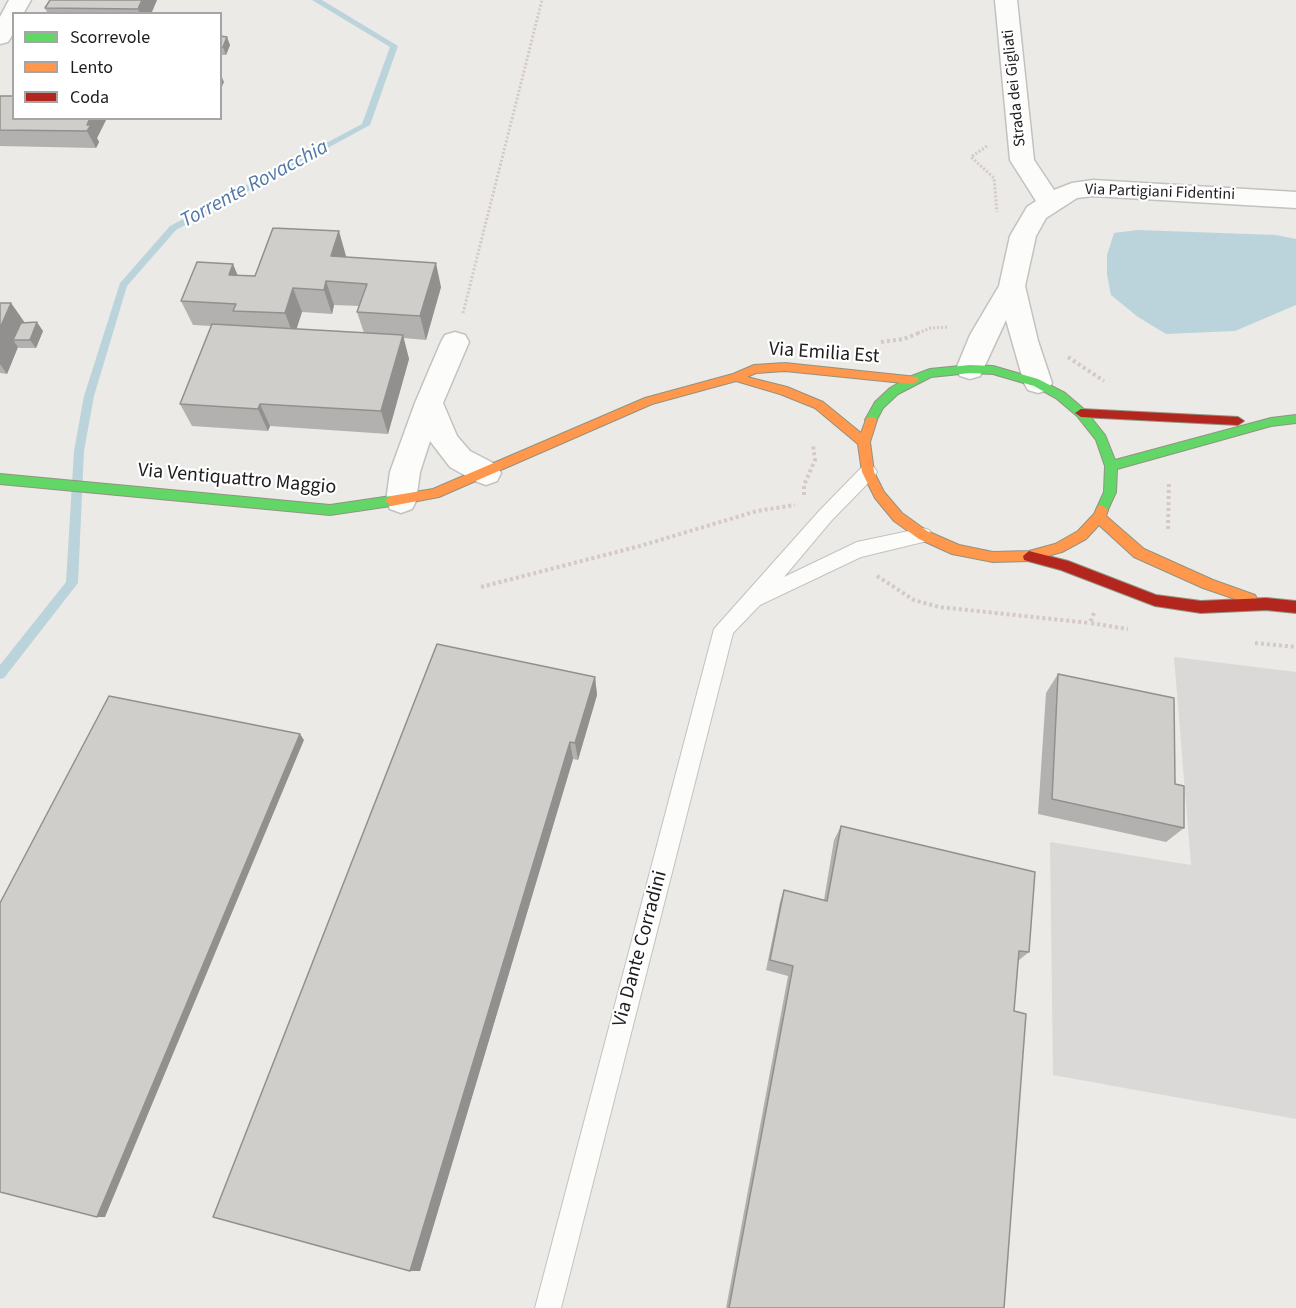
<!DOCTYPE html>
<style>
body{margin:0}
#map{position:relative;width:1296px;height:1308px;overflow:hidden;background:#ebeae6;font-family:"Source Sans 3",sans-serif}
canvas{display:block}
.legend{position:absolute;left:12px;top:12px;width:210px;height:108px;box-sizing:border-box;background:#fff;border:2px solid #a5a5a5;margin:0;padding:8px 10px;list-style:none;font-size:18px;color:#1d1d1d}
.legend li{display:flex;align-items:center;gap:12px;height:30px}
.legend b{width:30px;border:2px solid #a5a5a5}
</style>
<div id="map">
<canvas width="1296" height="1308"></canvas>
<ul class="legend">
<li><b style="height:8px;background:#63d668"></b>Scorrevole</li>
<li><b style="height:8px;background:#ff974d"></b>Lento</li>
<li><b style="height:8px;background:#b3261e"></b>Coda</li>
</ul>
</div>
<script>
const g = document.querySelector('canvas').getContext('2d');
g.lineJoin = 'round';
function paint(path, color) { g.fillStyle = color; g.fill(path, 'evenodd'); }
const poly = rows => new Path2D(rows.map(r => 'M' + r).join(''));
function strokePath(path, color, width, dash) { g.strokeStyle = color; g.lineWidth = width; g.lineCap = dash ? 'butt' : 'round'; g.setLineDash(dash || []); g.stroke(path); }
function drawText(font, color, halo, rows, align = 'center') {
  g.font = font + ' "Source Sans 3",sans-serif'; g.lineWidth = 4.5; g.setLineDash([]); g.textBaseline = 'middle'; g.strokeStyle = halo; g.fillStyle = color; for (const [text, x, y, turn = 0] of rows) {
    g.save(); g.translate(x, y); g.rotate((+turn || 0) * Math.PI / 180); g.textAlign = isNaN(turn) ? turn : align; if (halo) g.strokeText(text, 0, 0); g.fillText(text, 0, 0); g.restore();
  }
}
const residential = poly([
 [1174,657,1296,672,1296,1119,1053,1075,1050,842,1191,865]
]);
const water = poly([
 [1138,230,1276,235,1296,239,1296,305,1235,331,1166,334,1138,317,1111,295,1107,275,1107,255,1114,233]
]);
const stream = poly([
 [312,0,322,0,398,46,370,125,176,230,127,286,94,396,84,451,78,583,4,678,0,679,0,665,66,582,74,451,84,396,120,283,170,226,362,124,390,47,312,0]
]);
const pathFar1 = poly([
 [987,146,971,157,994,178,997,212],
 [463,313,542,0],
 [918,333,931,328,949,327]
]);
const path = poly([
 [881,342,904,339,921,332],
 [1068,357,1104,381],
 [804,495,804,485,815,460,813,445],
 [1168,529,1169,482],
 [877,576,914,600,939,607,1090,623],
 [481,587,640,546,757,511,795,505],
 [1094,613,1090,623,1128,629],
 [1255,643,1296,647]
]);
const lane = poly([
 [868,465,874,467,877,472,874,477,832,520,784,577,857,542,923,528,929,530,932,535,929,540,923,542,861,557,760,605,733,633,561,1308,535,1308,714,629,820,510,862,467,868,465]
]);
const street = poly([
 [9,0,31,0,23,14,14,14,14,32,8,42,0,44,0,17,9,0],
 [995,0,1017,0,1034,160,1054,190,1072,183,1093,180,1296,192,1296,208,1093,196,1077,198,1046,218,1036,236,1025,286,1038,341,1052,383,1048,390,1038,393,1028,390,1024,383,1006,320,980,376,970,379,960,376,956,369,970,335,999,286,1010,236,1027,207,1036,201,1010,160,995,0],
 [455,332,465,335,469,342,443,403,457,436,470,451,497,465,501,473,497,481,486,485,475,481,450,467,430,441,420,472,416,501,412,509,401,513,390,509,386,501,390,472,415,403,441,342,445,335,455,332]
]);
const fast = poly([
 [970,365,993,366,1038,379,1065,393,1085,410,1105,435,1115,460,1271,418,1296,415,1296,423,1271,426,1117,469,1116,492,1106,514,1102,515,1096,510,1104,492,1105,466,1096,440,1077,416,1057,399,1034,386,993,374,970,373,931,377,898,394,883,408,875,423,867,423,865,420,875,402,890,388,909,377,930,369,970,365],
 [0,474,330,505,391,496,397,501,391,506,330,515,0,484,0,474]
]);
const slow = poly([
 [785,363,917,377,919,380,913,384,785,371,756,373,747,377,787,387,823,402,861,433,867,417,875,417,877,420,870,442,874,472,884,492,902,513,927,531,959,545,993,552,1029,551,1055,544,1078,531,1094,514,1098,506,1102,505,1108,510,1106,516,1144,549,1213,580,1255,595,1257,599,1255,603,1250,604,1203,588,1134,557,1099,525,1086,539,1062,552,1029,561,993,562,952,554,919,539,894,521,875,498,862,472,858,444,815,408,780,394,736,381,652,404,439,497,391,506,385,501,391,496,433,489,645,398,733,374,754,365,785,363]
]);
const jam = poly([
 [1081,409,1238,417,1244,421,1238,425,1081,417,1075,413,1081,409],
 [1029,551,1068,561,1156,595,1201,601,1266,598,1296,601,1296,613,1266,610,1201,613,1155,606,1061,570,1024,560,1023,556,1029,551]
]);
const wall = poly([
 [157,0,151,14,48,14,45,8],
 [220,36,230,45,226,55,220,55],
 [0,96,14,118,107,118,97,138,99,142,96,148,0,146],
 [346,256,345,257,441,287,426,340,403,338,409,359,388,434,270,426,268,431,192,426,180,404,212,326,193,325,181,301,237,275,255,276],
 [334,305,359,306,357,312,364,333,296,329,302,312,332,314],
 [0,303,11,303,25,323,43,331,36,348,19,348,18,347,7,374,0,373],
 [1058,674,1175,784,1184,828,1166,842,1038,814,1046,693],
 [595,677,597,695,578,760,573,759,420,1271,410,1271,213,1217],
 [841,826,1029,952,1018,961,1014,1011,1004,1308,726,1308,788,976,766,970,780,902,784,890,824,900,834,840]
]);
const shadedWall = poly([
 [142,0,157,0,151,14,140,14,138,9],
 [227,37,230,45,226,55,223,47],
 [220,73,224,82,220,91],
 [90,118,107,118,97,138,99,142,96,148,87,131,87,125],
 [339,231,346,256,338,280,331,256],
 [436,263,441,287,426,340,420,316],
 [233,264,243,288,229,275],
 [326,281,334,305,332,314,324,290],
 [293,288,302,312,294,337,285,313],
 [11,303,27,326,13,340,18,347,7,374,0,364,0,328],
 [37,322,43,331,36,348,30,340],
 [403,335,409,359,388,434,381,411],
 [260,404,270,426,268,431,258,409],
 [595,677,597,695,578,760,575,743],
 [300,734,304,740,105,1217,97,1217],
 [570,742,573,759,420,1271,410,1271]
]);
const building = poly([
 [50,0,142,0,138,9,45,8,50,0],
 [220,36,227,37,223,47,220,47,220,36],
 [0,96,14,96,14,118,90,118,87,125,91,125,87,131,0,130,0,96],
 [273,228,339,231,331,256,436,263,420,316,357,312,367,284,326,281,324,290,293,288,285,313,233,311,236,304,181,301,197,262,233,264,229,275,255,276,273,228],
 [0,303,11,303,0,328,0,303],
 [37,322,30,340,13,340,21,323,37,322],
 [212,324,403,335,381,411,260,404,258,409,180,404,212,324],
 [437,644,595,677,575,743,570,742,410,1271,213,1217,437,644],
 [1058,674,1174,698,1175,784,1184,786,1184,828,1052,799,1058,674],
 [109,696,300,734,97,1217,0,1192,0,903,109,696],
 [841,826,1035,872,1029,952,1019,951,1014,1011,1026,1014,1004,1308,729,1308,793,966,770,960,784,890,827,901,841,826]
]);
const farStreetnames = [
 ["Strada dei Gigliati",1015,88,-96],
 ["Via Partigiani Fidentini",1160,193,2]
];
const streetNames = [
 ["Via Emilia Est",824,354,4],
 ["Via Ventiquattro Maggio",237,480,5],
 ["Via Dante Corradini",641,949,-75]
];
const waterNames = [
 ["Torrente Rovacchia",255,185,-28]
];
paint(residential, '#dad9d7');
paint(water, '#bbd4dc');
paint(stream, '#bbd4dc');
strokePath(lane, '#c2c2c0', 2);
strokePath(street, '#c2c2c0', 3);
strokePath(fast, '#919380', 2);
strokePath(slow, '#919380', 2);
strokePath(jam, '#919380', 2);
strokePath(pathFar1, '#d5c9c6', 3, [2, 2]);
strokePath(path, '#d5c9c6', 4, [3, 3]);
paint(lane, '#fcfcfb');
paint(street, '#fcfcfb');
paint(fast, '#63d668');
paint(slow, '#ff974d');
paint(jam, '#b3261e');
paint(wall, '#b3b1af');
paint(shadedWall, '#92908e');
paint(building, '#d0cecb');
strokePath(building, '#92908e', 1.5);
drawText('16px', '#1d1d1d', '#fff', farStreetnames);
drawText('20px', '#1d1d1d', '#fff', streetNames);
drawText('italic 21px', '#5177a5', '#fff', waterNames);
</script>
